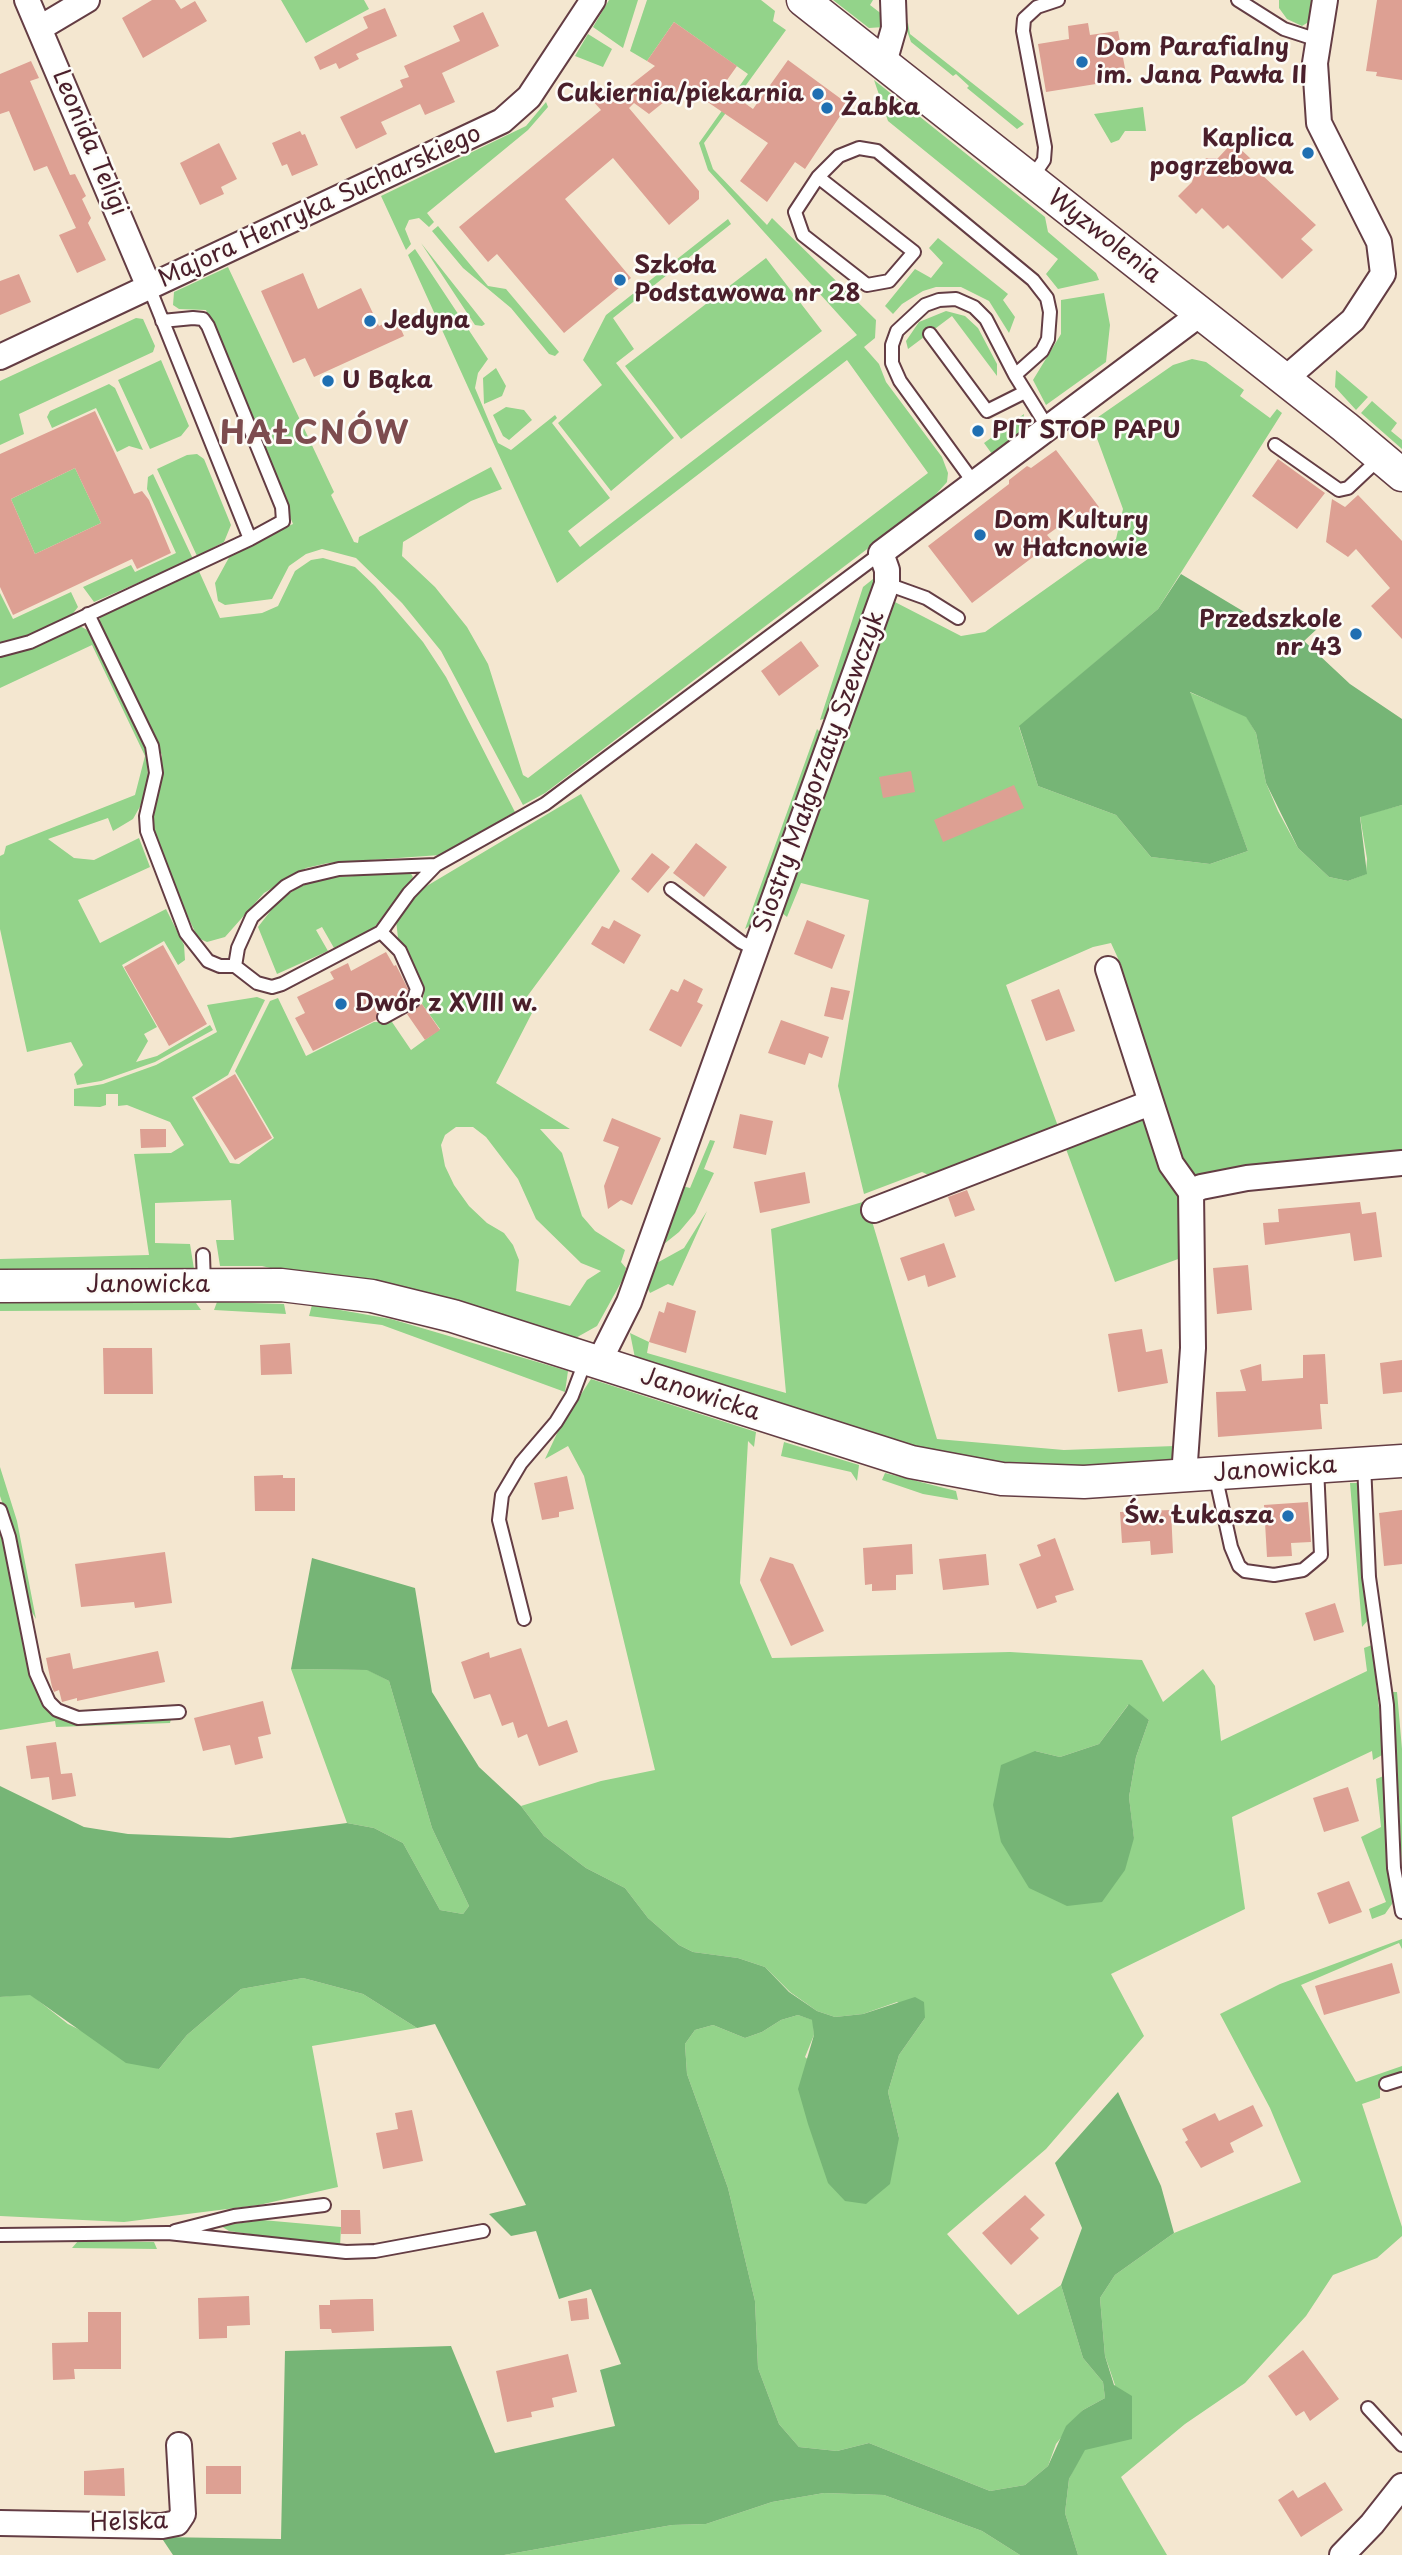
<!DOCTYPE html>
<meta charset="utf-8">
<style>
body{margin:0}
canvas{display:block;background:#f4e7d0}
</style>
<canvas width="1402" height="2555"></canvas>
<script>
const g = document.querySelector('canvas').getContext('2d');
g.lineJoin = 'round';
function paint(path, color) { g.fillStyle = color; g.fill(path, 'evenodd'); }
const poly = rows => new Path2D(rows.map(r => 'M' + r).join(''));
function strokePath(path, color, width, dash) { g.strokeStyle = color; g.lineWidth = width; g.lineCap = dash ? 'butt' : 'round'; g.setLineDash(dash || []); g.stroke(path); }
function drawText(font, color, halo, rows, align = 'center') {
  g.font = font + ' "Playpen Sans",sans-serif'; g.lineWidth = 5; g.setLineDash([]); g.textBaseline = 'middle'; g.strokeStyle = halo; g.fillStyle = color; for (const [text, x, y, turn = 0] of rows) {
    g.save(); g.translate(x, y); g.rotate((+turn || 0) * Math.PI / 180); g.textAlign = isNaN(turn) ? turn : align; if (halo) g.strokeText(text, 0, 0); g.fillText(text, 0, 0); g.restore();
  }
}
const green = poly([
 [281,0,364,0,369,9,306,43],
 [609,0,638,0,623,48,593,27],
 [647,0,761,0,775,11,773,21,786,30,704,143,713,169,767,225,772,218,876,320,875,338,864,347,879,364,886,382,942,457,948,473,947,482,928,503,545,793,523,805,441,651,402,603,356,558,322,549,306,554,289,566,272,599,225,605,218,601,215,583,232,552,293,524,206,310,179,309,173,305,174,292,228,267,334,492,331,495,354,542,358,543,359,537,491,467,502,489,471,501,403,542,402,556,435,587,467,627,488,664,523,775,528,778,928,473,847,360,557,583,408,255,415,249,488,359,478,373,475,388,498,443,511,450,555,415,557,418,552,423,610,498,568,531,580,547,857,335,708,170,699,143,748,74,674,22,647,61,630,51],
 [833,0,873,0,870,5,883,15,884,27,869,28],
 [1279,0,1318,0,1312,20,1302,26,1287,19,1279,8],
 [908,23,910,34,1024,124,1017,129,967,88,969,86,956,74,953,76,911,42,905,25],
 [588,34,612,49,603,67,575,56],
 [874,80,1045,217,1048,232,1096,273,1099,280,1058,289,1046,274,1058,259,888,121],
 [546,102,548,107,528,130,427,213,434,222,429,227,419,218,409,220,405,229,411,244,406,250,381,196,526,126],
 [1143,107,1146,131,1125,131,1119,140,1111,143,1094,114],
 [728,219,731,224,613,318,634,349,616,363,674,438,611,491,558,423,602,385,583,360,606,315],
 [438,226,488,286,506,289,559,352,555,356,549,354,511,308,463,268,432,231],
 [938,238,1008,294,1003,300,1015,317,1009,333,989,301,961,287,936,287,923,291,902,304,893,314,885,306,915,269,931,278,943,263,929,248],
 [421,243,485,324,482,326,475,325],
 [766,258,822,331,681,439,625,366],
 [1104,293,1110,325,1106,362,1046,405,1033,380,1061,334,1061,300],
 [946,311,965,316,978,328,997,364,997,376,952,316,908,349,906,341,919,322],
 [136,318,143,319,155,346,153,352,19,414,24,434,0,445,0,381],
 [1192,359,1206,362,1244,390,1240,396,1270,418,1277,409,1282,413,1158,609,1019,727,1038,786,1116,815,1151,857,1210,864,1248,851,1189,692,1246,716,1256,733,1266,783,1278,811,1298,848,1329,877,1348,881,1366,874,1367,859,1360,816,1402,805,1402,1157,1332,1161,1204,1177,1187,1172,1179,1164,1156,1104,1122,993,1122,967,1111,943,1093,947,1006,985,1059,1129,1138,1099,1105,988,1110,991,1141,1095,1140,1102,935,1178,922,1172,864,1194,838,1086,869,900,801,883,787,917,782,913,891,600,961,636,985,632,1116,539,1123,509,1091,422,1173,365],
 [161,360,189,426,181,436,150,449,118,380],
 [496,368,506,386,502,396,484,404,483,378],
 [1336,370,1368,397,1356,410,1335,387],
 [109,384,115,388,143,450,129,446,117,452,96,408,52,428,47,417,50,411],
 [1372,401,1397,423,1391,431,1402,440,1402,449,1361,413],
 [506,407,524,410,532,420,509,440,503,436,493,415],
 [1024,414,1021,434,992,454,984,443],
 [187,455,197,454,204,459,231,525,224,542,197,556,157,469],
 [75,468,101,523,35,554,11,499],
 [153,474,193,559,94,602,83,587,131,565,135,572,176,553,147,489,148,477],
 [323,558,355,567,375,586,423,642,446,677,515,812,440,855,328,863,306,868,264,893,225,937,207,942,198,938,168,875,152,830,162,755,100,626,100,617,198,569,220,618,262,613,278,606,295,571,311,560],
 [873,579,877,582,830,717,820,720,863,587],
 [71,592,78,607,71,616,22,639,0,645,0,593,13,619],
 [78,625,91,632,146,747,148,776,142,803,133,819,113,831,108,818,48,839,74,858,94,860,139,838,150,867,78,900,100,943,166,909,184,945,185,960,178,965,164,941,122,965,157,1027,144,1034,148,1041,136,1062,157,1056,210,1025,213,1030,155,1062,101,1081,77,1085,74,1074,83,1065,71,1042,27,1052,0,929,0,856,4,854,6,846,135,795,145,756,92,645,0,688,0,656,25,649],
 [817,729,824,736,757,921,745,929],
 [581,794,620,871,523,1002,533,1011,496,1083,570,1129,540,1129,562,1153,582,1216,595,1231,625,1250,621,1262,626,1268,624,1277,597,1326,572,1340,262,1266,220,1266,216,1240,234,1240,231,1200,155,1203,155,1243,190,1244,194,1269,192,1273,0,1273,0,1259,149,1255,134,1154,171,1153,184,1145,170,1122,127,1105,118,1106,118,1094,106,1094,106,1105,100,1107,74,1106,74,1089,103,1084,156,1065,217,1032,207,1005,257,997,265,1000,228,1075,192,1097,230,1163,239,1164,274,1138,235,1071,270,1001,278,998,306,1056,374,1022,392,1022,411,1050,440,1029,422,1004,424,993,398,938,396,920,420,890],
 [456,1127,473,1127,486,1137,518,1179,536,1219,581,1263,601,1271,587,1280,570,1306,516,1291,519,1260,513,1245,504,1233,487,1223,469,1206,454,1185,445,1166,441,1145,445,1135],
 [410,872,413,877,373,929,334,948,322,927,316,930,328,951,277,974,258,927,279,900,301,886,326,878],
 [1142,1118,1148,1121,1182,1204,1181,1258,1115,1282,1066,1149,1017,1167],
 [710,1140,715,1141,704,1169,714,1173,695,1213,679,1232,664,1244,661,1243,682,1186,690,1188],
 [866,1201,937,1439,1064,1450,1175,1446,1175,1462,1068,1470,926,1456,635,1358,630,1333,649,1342,647,1353,786,1393,771,1229],
 [707,1211,673,1286,668,1284,650,1293,648,1289,655,1264,684,1248],
 [217,1302,284,1304,286,1314,214,1310],
 [0,1303,196,1303,201,1310,0,1311],
 [312,1305,391,1319,568,1371,565,1392,382,1325,309,1316],
 [591,1379,756,1432,754,1447,748,1441,740,1583,772,1658,1010,1652,1142,1660,1163,1702,1203,1669,1215,1686,1221,1741,1367,1671,1364,1648,1372,1645,1384,1754,1373,1760,1372,1751,1232,1817,1245,1909,1111,1974,1144,2036,1046,2149,947,2234,1018,2315,1061,2285,1083,2358,1103,2382,1105,2398,1083,2410,1056,2444,1048,2466,1025,2485,990,2491,869,2443,837,2451,799,2447,779,2424,758,2368,755,2301,728,2188,687,2074,685,2044,695,2030,713,2025,745,2038,762,2032,781,2020,798,2015,813,2020,814,2035,805,2057,899,2138,888,2092,899,2055,925,2018,897,2002,863,2014,835,2017,817,2011,790,1992,765,1967,738,1958,693,1952,679,1945,648,1918,625,1888,586,1868,544,1836,521,1806,601,1781,655,1770,584,1476,568,1446,545,1459,561,1425],
 [1128,1705,1149,1720,1136,1757,1129,1797,1134,1839,1035,1751,1060,1757,1099,1744],
 [784,1442,859,1465,857,1481,851,1472,781,1456],
 [0,1467,17,1521,36,1619,28,1605,13,1535,0,1496],
 [885,1473,956,1491,958,1500,923,1494,882,1480],
 [1350,1483,1360,1483,1361,1563,1369,1619,1362,1627],
 [0,1528,33,1684,44,1703,91,1722,171,1719,170,1723,56,1727,55,1721,0,1730],
 [291,1669,368,1670,389,1681,432,1828,469,1906,463,1914,440,1910,403,1843,374,1828,347,1823],
 [1393,1692,1397,1692,1402,1749,1402,1865],
 [1386,1775,1392,1904,1385,1914,1372,1919,1369,1909,1386,1902,1361,1837,1381,1827,1376,1779],
 [1402,1939,1402,1949,1399,1943,1301,1985,1356,2082,1402,2066,1402,2074,1380,2082,1380,2098,1362,2104,1402,2227,1402,2236,1377,2258,1333,2275,1306,2316,1245,2383,1185,2424,1121,2477,1167,2555,1078,2555,1065,2513,1069,2479,1115,2385,1105,2356,1100,2298,1115,2275,1174,2233,1301,2182,1270,2108,1220,2014,1280,1984],
 [303,1978,363,1994,417,2028,312,2046,338,2187,259,2205,124,2222,0,2216,0,1997,30,1994,68,2024,159,2069,187,2035,241,1989],
 [262,2220,341,2227,340,2247,229,2231,221,2226],
 [78,2241,154,2242,157,2249,72,2248],
 [824,2493,884,2495,982,2531,1020,2555,504,2555,672,2525,706,2524,772,2502]
]);
const forest = poly([
 [1181,574,1261,622,1318,628,1304,641,1350,684,1402,719,1402,805,1360,817,1367,874,1348,881,1329,877,1298,848,1266,783,1256,733,1246,717,1190,692,1248,851,1210,864,1151,857,1116,815,1038,786,1019,726,1158,609],
 [312,1558,415,1588,432,1692,479,1767,521,1806,544,1836,586,1868,625,1888,648,1918,679,1945,693,1952,738,1958,765,1967,789,1992,817,2011,835,2017,863,2014,915,1997,924,2002,925,2018,899,2055,888,2092,899,2138,890,2184,866,2204,845,2201,828,2183,808,2124,798,2089,814,2035,812,2020,798,2015,781,2020,762,2032,745,2038,713,2025,695,2030,685,2044,687,2074,728,2188,755,2301,758,2368,779,2424,799,2447,837,2451,869,2443,990,2491,1025,2485,1048,2466,1066,2426,1083,2410,1105,2398,1103,2382,1083,2358,1061,2285,1082,2228,1055,2163,1118,2092,1161,2186,1174,2233,1115,2275,1100,2298,1105,2356,1114,2385,1132,2396,1132,2439,1085,2450,1069,2479,1065,2513,1078,2555,1020,2555,982,2531,884,2495,824,2493,772,2502,706,2524,672,2525,504,2555,173,2555,161,2537,281,2539,285,2351,451,2346,495,2453,615,2426,600,2370,621,2364,591,2289,559,2299,536,2231,511,2236,489,2214,526,2205,435,2024,417,2028,363,1994,303,1978,241,1989,187,2035,159,2069,126,2063,30,1995,0,1997,0,1786,84,1827,128,1834,230,1838,347,1823,374,1828,403,1843,440,1910,463,1914,469,1906,432,1828,389,1681,367,1670,291,1669],
 [1129,1704,1149,1720,1136,1757,1129,1797,1134,1838,1125,1870,1102,1902,1067,1906,1029,1888,1001,1842,993,1805,1001,1765,1035,1751,1060,1757,1099,1744]
]);
const building = poly([
 [152,0,175,0,181,9,195,1,207,21,143,58,122,18],
 [1377,0,1402,0,1402,80,1376,76,1377,72,1366,71],
 [385,8,397,36,356,54,359,59,339,69,336,63,320,70,314,57,368,28,363,17],
 [483,12,499,46,442,73,455,102,425,115,420,104,381,122,387,134,356,149,340,117,403,87,400,80,409,77,404,66,460,41,453,26],
 [674,22,737,66,722,87,753,109,788,60,848,104,805,169,795,162,767,202,740,181,768,143,684,86,649,114,634,103,629,108,699,191,699,199,669,225,613,158,565,199,631,278,564,333,497,254,488,262,459,227,601,110,592,100,610,86,618,95,655,66,647,61],
 [1088,23,1090,35,1118,31,1127,79,1046,92,1038,44,1069,39,1068,26],
 [31,61,39,78,30,81,70,175,75,174,86,196,82,199,91,218,88,223,106,260,77,273,59,235,76,228,47,166,34,171,9,111,0,114,0,74],
 [300,131,302,135,305,134,318,165,292,176,287,164,282,166,272,143],
 [1233,142,1251,159,1248,162,1316,225,1301,239,1313,250,1282,279,1228,225,1223,229,1202,208,1196,214,1178,196,1192,182,1197,164,1207,158,1218,158],
 [219,143,237,179,221,187,224,194,200,205,180,163],
 [303,273,318,309,361,288,379,326,396,318,404,336,314,377,305,358,293,363,261,291],
 [19,274,31,302,0,315,0,281],
 [95,411,134,494,142,491,149,500,171,553,137,569,132,559,13,615,0,587,0,454],
 [75,468,101,523,35,554,11,499],
 [1056,450,1099,507,1085,518,1080,511,1047,535,1053,542,972,603,928,546,1009,484,1009,480,1027,466,1031,468],
 [1278,459,1325,493,1297,529,1252,496],
 [1358,495,1402,541,1402,639,1371,606,1390,588,1356,549,1348,557,1326,542,1332,499,1345,507],
 [801,641,819,666,779,696,761,671],
 [911,771,915,792,883,798,879,777],
 [1014,785,1024,808,943,842,934,820],
 [696,843,727,867,704,897,673,873],
 [652,853,670,867,648,893,631,879],
 [614,920,641,935,624,964,591,944,602,926,609,929],
 [807,920,845,935,832,969,794,954],
 [163,945,207,1024,169,1046,124,967],
 [386,952,394,966,396,965,408,989,406,995,379,1010,376,1020,313,1051,295,1018,305,1013,297,997,334,979,330,972,348,963,351,971],
 [684,979,703,989,697,1002,703,1005,681,1047,649,1030,671,989,678,992],
 [831,987,850,991,843,1020,824,1016],
 [1059,989,1075,1031,1046,1041,1031,1000],
 [422,1004,440,1030,425,1040,407,1014],
 [781,1020,829,1037,822,1058,809,1053,805,1065,768,1053],
 [235,1074,272,1138,235,1160,195,1098],
 [740,1114,773,1121,766,1155,733,1148],
 [612,1118,661,1138,632,1205,621,1200,608,1209,604,1186,619,1147,603,1141],
 [140,1129,166,1129,166,1147,141,1148],
 [805,1172,810,1203,760,1213,754,1182],
 [967,1190,975,1210,955,1217,948,1197],
 [1360,1202,1362,1214,1376,1212,1382,1257,1354,1261,1350,1233,1265,1245,1263,1223,1279,1222,1278,1209],
 [944,1243,956,1277,928,1287,925,1275,908,1281,900,1258],
 [1248,1265,1252,1310,1217,1314,1213,1268],
 [667,1302,696,1311,686,1353,649,1342,659,1311,664,1313],
 [1142,1329,1146,1352,1162,1349,1168,1383,1118,1392,1108,1334],
 [290,1343,292,1374,261,1375,260,1345],
 [103,1348,152,1348,153,1394,104,1394],
 [1325,1354,1328,1404,1320,1404,1322,1429,1218,1437,1216,1392,1246,1391,1240,1370,1261,1364,1262,1381,1303,1378,1303,1355],
 [1402,1360,1402,1392,1383,1394,1380,1363],
 [283,1475,283,1478,295,1478,295,1511,255,1511,254,1476],
 [567,1476,574,1509,559,1512,559,1517,542,1520,534,1483],
 [1308,1502,1311,1542,1291,1543,1292,1556,1267,1557,1264,1505],
 [1171,1510,1173,1553,1151,1555,1150,1541,1122,1543,1120,1512],
 [1402,1510,1402,1564,1384,1566,1379,1513],
 [1055,1538,1074,1590,1055,1596,1057,1602,1037,1609,1019,1564,1041,1556,1037,1545],
 [912,1544,913,1574,896,1575,896,1590,872,1591,872,1584,865,1585,863,1548],
 [165,1552,172,1603,135,1608,134,1602,81,1607,75,1564],
 [986,1554,989,1585,943,1590,939,1559],
 [770,1557,793,1564,824,1631,791,1646,760,1580],
 [1335,1603,1344,1632,1314,1641,1305,1613],
 [521,1648,548,1727,567,1720,578,1752,539,1766,527,1734,518,1738,513,1722,502,1726,490,1694,474,1699,461,1662,489,1652,490,1658],
 [158,1651,165,1682,77,1701,77,1698,62,1702,59,1690,54,1692,52,1687,46,1658,70,1653,73,1669],
 [263,1701,271,1734,258,1737,263,1758,235,1765,230,1745,203,1751,194,1718],
 [56,1742,61,1774,72,1773,76,1796,52,1800,49,1777,31,1779,26,1746],
 [1348,1787,1359,1821,1324,1832,1313,1798],
 [1349,1881,1362,1912,1329,1924,1317,1893],
 [1392,1963,1400,1993,1324,2015,1315,1986],
 [1253,2105,1263,2126,1230,2143,1234,2152,1201,2168,1185,2142,1188,2140,1182,2129,1215,2113,1219,2121],
 [412,2110,423,2161,383,2169,376,2133,398,2129,395,2113],
 [1025,2195,1045,2215,1030,2229,1039,2238,1011,2265,982,2233],
 [341,2210,360,2210,361,2234,341,2234],
 [249,2296,250,2325,227,2326,227,2338,199,2339,198,2298],
 [587,2298,589,2319,571,2321,568,2301],
 [363,2299,373,2299,374,2331,332,2333,331,2329,320,2329,319,2305,330,2305,330,2300],
 [88,2312,121,2312,121,2369,74,2369,75,2379,53,2380,52,2343,88,2342],
 [1303,2350,1339,2399,1310,2421,1304,2411,1296,2416,1268,2376],
 [568,2354,577,2392,552,2398,554,2407,531,2412,532,2417,507,2422,496,2371],
 [206,2466,241,2466,241,2494,206,2494],
 [124,2468,125,2496,84,2495,84,2471],
 [1325,2482,1343,2510,1301,2537,1278,2500,1293,2490,1298,2498]
]);
const service = poly([
 [1238,0,1284,29,1318,40],
 [818,177,914,252,889,281,867,285,803,235,795,212,818,177,839,156,859,148,877,151,1033,280,1047,298,1050,312,1048,339,1042,351,1015,375],
 [1031,179,1044,160,1045,147,1023,31,1024,19,1037,7,1058,0],
 [162,321,193,318,203,319,208,326,282,507,283,521,250,539],
 [930,334,987,411,1025,392],
 [1275,445,1339,490,1348,488,1381,457],
 [974,483,900,381,892,363,892,345,897,331,925,305,939,300,956,299,974,307,986,319,1015,375,1048,428],
 [887,584,926,598,958,618],
 [88,614,152,746,156,773,146,816,147,831,186,933,208,961,220,966,235,966],
 [0,650,30,642,250,539,149,287],
 [436,865,409,893,381,932,282,984,272,987,257,983,235,966,238,948,252,917,286,886,301,878,339,869,436,865,545,804,881,553],
 [671,889,741,942,757,950],
 [381,932,400,951,417,989,413,1001,384,1017],
 [203,1255,204,1284],
 [1364,1464,1369,1577,1387,1705,1394,1868,1402,1912],
 [1215,1474,1231,1547,1239,1566,1245,1571,1274,1575,1303,1570,1321,1555,1317,1467],
 [0,1510,9,1537,36,1673,49,1702,57,1710,78,1718,179,1712],
 [524,1619,499,1520,502,1495,521,1463,556,1422,572,1396,586,1359],
 [1386,2084,1402,2079],
 [175,2231,234,2216,324,2205],
 [0,2235,168,2233,346,2252,375,2251,483,2231],
 [1368,2408,1402,2445]
]);
const minor = poly([
 [27,0,149,287],
 [40,28,87,0],
 [884,63,894,28,893,0],
 [0,357,502,121,529,97,593,0],
 [1285,379,1353,320,1383,274,1379,242,1319,123,1315,63,1325,0],
 [1108,969,1171,1164,1191,1192],
 [874,1210,1150,1103],
 [599,1362,629,1302,887,584,887,570,881,553,1200,314],
 [1184,1476,1193,1348,1191,1192,1201,1187,1247,1178,1402,1163],
 [0,2523,162,2526,177,2523,183,2514,179,2445],
 [1342,2555,1372,2524,1402,2486]
]);
const tertiary = poly([
 [803,0,1345,427,1402,475],
 [0,1286,281,1285,372,1296,453,1316,911,1462,1002,1479,1084,1482,1402,1461]
]);
const markers = [
 [1082,62,7,"#1f6fb2"],
 [818,94,7,"#1f6fb2"],
 [827,108,7,"#1f6fb2"],
 [1308,153,7,"#1f6fb2"],
 [620,280,7,"#1f6fb2"],
 [370,321,7,"#1f6fb2"],
 [328,381,7,"#1f6fb2"],
 [978,431,7,"#1f6fb2"],
 [980,535,7,"#1f6fb2"],
 [1356,634,7,"#1f6fb2"],
 [341,1004,7,"#1f6fb2"],
 [1288,1516,7,"#1f6fb2"]
];
const poiNames = [
 ["Dom Parafialny",1096,48],
 ["im. Jana Pawła II",1096,76],
 ["Cukiernia/piekarnia",804,94,"right"],
 ["Żabka",841,108],
 ["Kaplica",1294,139,"right"],
 ["pogrzebowa",1294,167,"right"],
 ["Szkoła",634,266],
 ["Podstawowa nr 28",634,294],
 ["Jedyna",384,321],
 ["U Bąka",342,381],
 ["PIT STOP PAPU",992,431],
 ["Dom Kultury",994,521],
 ["w Hałcnowie",994,549],
 ["Przedszkole",1342,620,"right"],
 ["nr 43",1342,648,"right"],
 ["Dwór z XVIII w.",355,1004],
 ["Św. Łukasza",1274,1516,"right"]
];
const streetNames = [
 ["Leonida Teligi",89,143,67],
 ["Majora Henryka Sucharskiego",320,207,-25],
 ["Wyzwolenia",1104,237,38],
 ["Siostry Małgorzaty Szewczyk",820,772,-70],
 ["Janowicka",148,1285],
 ["Janowicka",700,1395,18],
 ["Janowicka",1275,1470,-4],
 ["Helska",129,2523,-2]
];
const districtNames = [
 ["HAŁCNÓW",315,435]
];
paint(green, '#93d38a');
paint(forest, '#76b576');
paint(building, '#dda093');
strokePath(service, '#643d44', 16);
strokePath(minor, '#643d44', 28);
strokePath(tertiary, '#643d44', 35);
strokePath(service, '#fff', 12);
strokePath(minor, '#fff', 24);
strokePath(tertiary, '#fff', 32);
for (const [x, y, r, color] of markers) { const dot = new Path2D(); dot.arc(x, y, r, 0, 2 * Math.PI); g.fillStyle = color; g.fill(dot); strokePath(dot, '#fdfcf7', 2.5); }
drawText('bold 24px', '#4a1f2b', '#fdfcf7', poiNames, 'left');
drawText('24px', '#4a1f2b', '#fdfcf7', streetNames);
g.letterSpacing = '2px';
drawText('bold 32px', '#7d4c4f', '#fdfcf7', districtNames);
g.letterSpacing = '0px';
</script>
